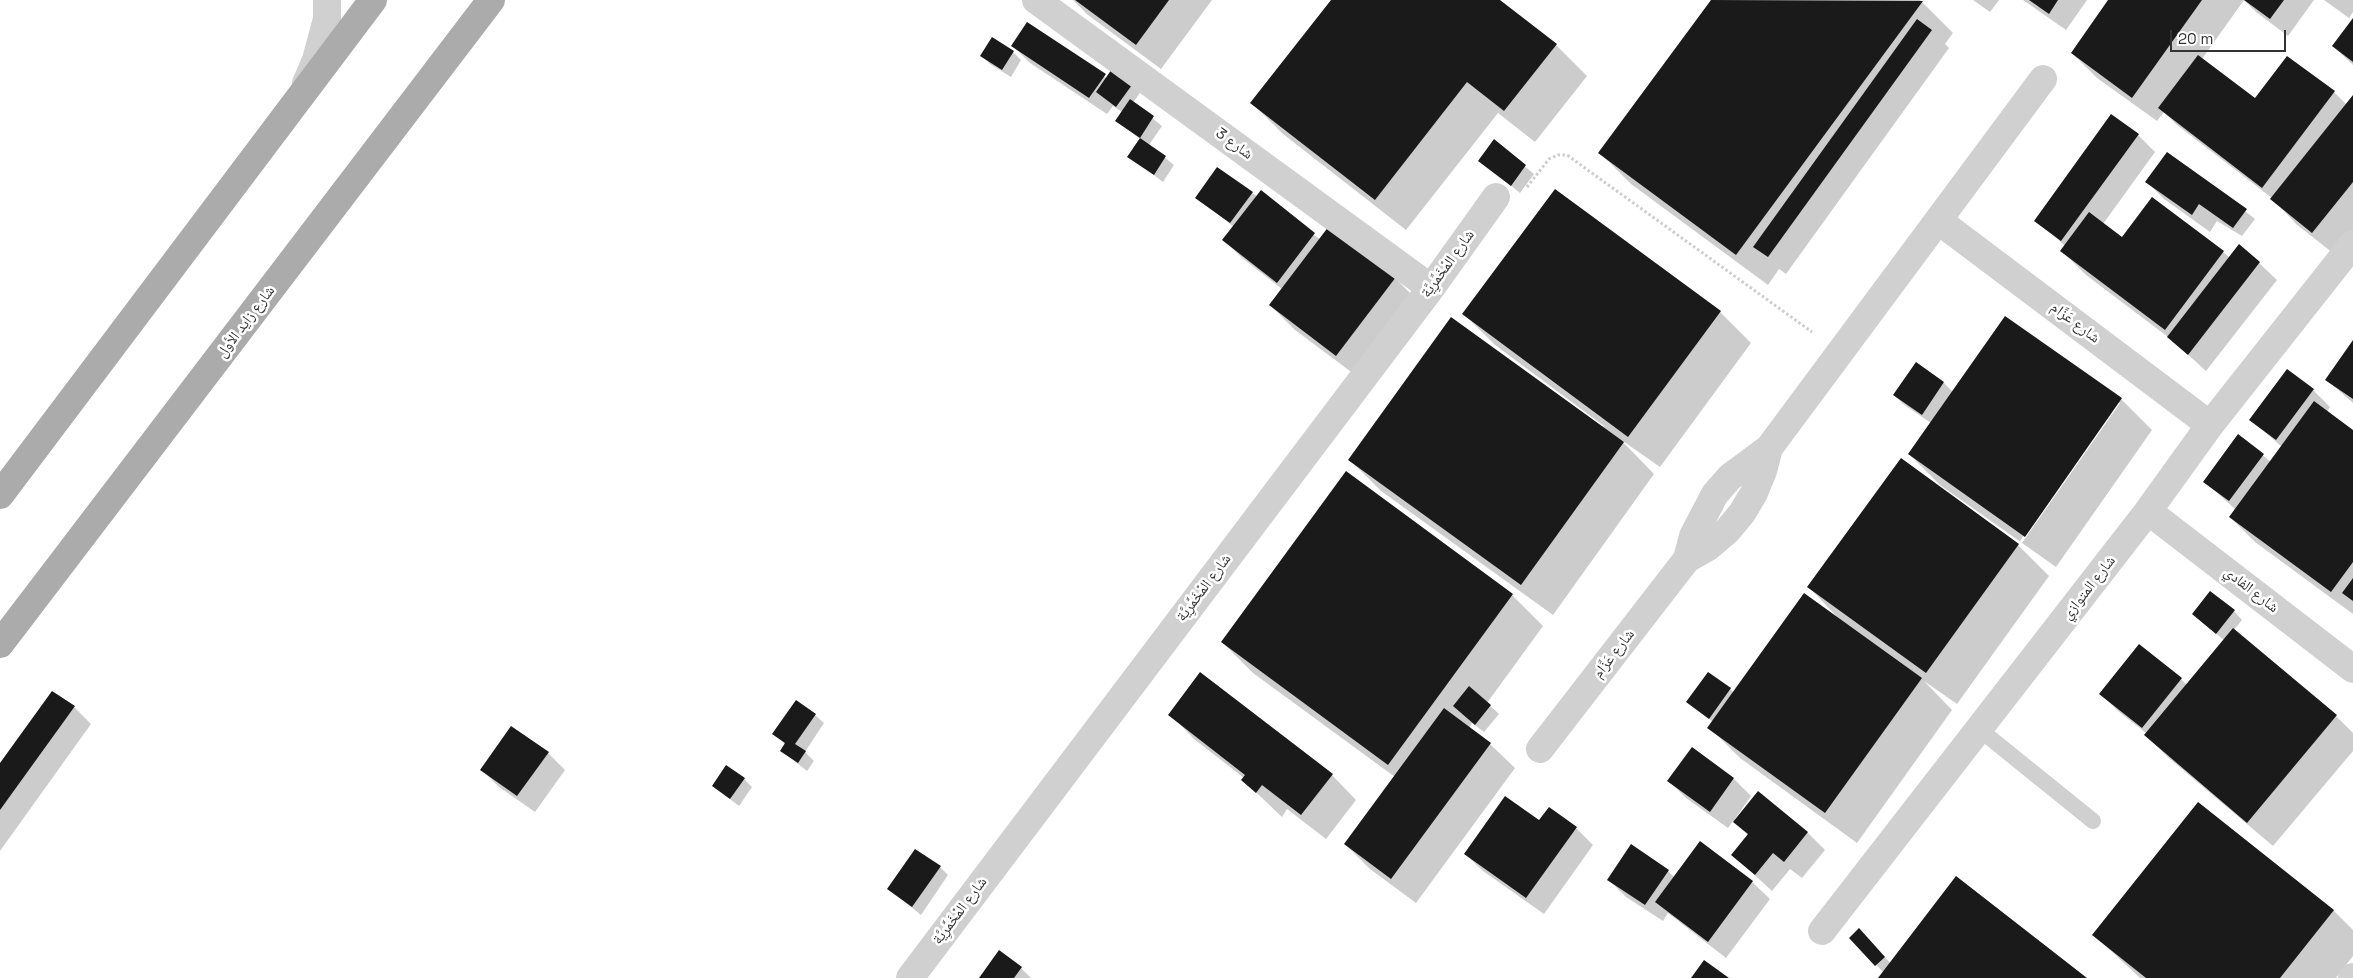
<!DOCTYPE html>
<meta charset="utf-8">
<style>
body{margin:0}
#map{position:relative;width:2353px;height:978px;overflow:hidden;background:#fff;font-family:"Space Grotesk",sans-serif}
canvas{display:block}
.scale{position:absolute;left:2170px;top:30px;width:116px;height:22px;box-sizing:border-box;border:2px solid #333;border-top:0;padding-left:6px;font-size:15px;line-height:18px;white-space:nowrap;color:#333;-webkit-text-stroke:4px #fff;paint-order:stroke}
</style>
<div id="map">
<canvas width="2353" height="978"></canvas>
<div class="scale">20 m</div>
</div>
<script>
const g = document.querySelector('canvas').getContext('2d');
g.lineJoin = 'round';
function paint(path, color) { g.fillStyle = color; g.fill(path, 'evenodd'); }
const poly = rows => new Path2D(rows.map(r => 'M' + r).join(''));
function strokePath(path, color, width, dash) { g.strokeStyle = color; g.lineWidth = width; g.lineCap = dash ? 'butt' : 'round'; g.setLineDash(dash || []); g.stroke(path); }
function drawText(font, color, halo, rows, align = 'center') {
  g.font = font + ' "Space Grotesk","Noto Naskh Arabic",sans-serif'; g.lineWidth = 5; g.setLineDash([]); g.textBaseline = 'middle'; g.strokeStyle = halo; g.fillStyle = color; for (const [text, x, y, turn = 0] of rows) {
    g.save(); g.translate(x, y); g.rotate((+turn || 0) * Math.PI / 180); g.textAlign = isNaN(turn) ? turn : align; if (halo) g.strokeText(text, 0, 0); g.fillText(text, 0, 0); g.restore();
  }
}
const shadow = poly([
 [1073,0,1212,0,1161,69,1088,15],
 [1332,0,1498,0,1556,45,1587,76,1535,142,1498,113,1406,230,1283,134,1252,103],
 [1712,0,1920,0,1953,33,1945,44,1949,48,1786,274,1779,269,1768,285,1631,184,1600,153],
 [1973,0,1999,0,1990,12],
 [2023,0,2087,0,2066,30],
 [2110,0,2314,0,2288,36,2256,12,2244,0,2202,59,2256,100,2334,92,2347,105,2353,97,2353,238,2338,257,2296,224,2272,198,2177,125,2164,112,2157,121,2097,78,2072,53],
 [2324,0,2353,0,2353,12,2349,18],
 [2353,20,2353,65,2333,46],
 [1013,46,1107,78,1144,87,1133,103,1162,126,1149,145,1174,165,1163,182,1129,156,1140,139,1117,121,1122,112,1113,106,1107,114,1030,63],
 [1013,52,1021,60,1011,77,990,64,982,56],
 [2138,135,2155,152,2103,224,2122,239,2223,252,2230,258,2259,263,2277,280,2206,371,2172,340,2086,275,2061,250,2065,246,2036,220],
 [1494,141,1534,174,1520,193,1479,160],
 [2147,182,2225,195,2255,219,2242,236,2217,221,2210,232,2164,199],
 [1252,193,1320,239,1395,278,1420,303,1362,380,1295,330,1270,305,1282,289,1241,257,1224,240,1234,227,1197,198],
 [1720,312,1751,343,1660,467,1620,439,1654,474,1553,615,1381,491,1350,460,1603,428,1604,426,1495,345,1464,314],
 [2353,342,2353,403,2327,380],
 [1916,364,1944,383,1953,392,2121,399,2152,430,2056,567,1940,485,1909,454,1931,423,1903,404,1894,395],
 [2117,403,2120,403,2022,543,2020,541],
 [2313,390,2330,407,2327,412,2353,431,2353,614,2255,542,2230,517,2236,510,2204,481,2238,435,2271,462,2282,447,2251,420],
 [1346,473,1512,595,1543,626,1487,703,1499,714,1484,732,1472,723,1469,728,1490,744,1515,768,1416,903,1370,869,1345,844,1395,777,1253,673,1222,642],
 [2018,545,2049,576,1957,704,1924,681,1952,710,1857,843,1740,758,1709,727,1713,722,1688,702,1730,689,1734,693,1838,618,1809,587],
 [2234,611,2242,620,2234,630,2336,716,2353,733,2353,751,2273,846,2170,759,2145,735,2146,733,2118,711,2101,694,2181,679,2187,685,2224,640,2202,622],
 [53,692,74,707,91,724,0,851,0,765],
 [1170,714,1332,775,1356,800,1326,839,1287,809,1282,817,1243,780,1244,778,1194,739],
 [815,715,824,723,805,752,814,761,807,771,782,751,786,745,774,734],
 [1692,749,1734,779,1751,796,1735,819,1737,820,1759,793,1808,833,1825,850,1802,878,1790,869,1772,891,1733,855,1749,836,1733,821,1728,828,1686,798,1669,781],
 [548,753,565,770,535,812,499,787,482,770],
 [744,779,752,787,739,806,713,786],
 [2199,803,2334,911,2353,930,2353,956,2336,978,2140,978,2094,935],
 [1539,822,1576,828,1593,845,1544,914,1483,871,1465,854],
 [1700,843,1752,882,1770,899,1726,958,1668,913,1663,921,1626,897,1609,880,1668,871,1675,878],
 [940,867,948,875,921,915,889,889],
 [1851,938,1868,938,1891,964,2085,978,1880,978,1884,973],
 [1000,952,1021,968,1031,978,981,978]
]);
const building = poly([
 [1075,0,1169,0,1136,45],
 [1331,0,1500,0,1557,44,1504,111,1467,82,1375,200,1250,103],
 [1711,0,1923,1,1736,255,1598,153],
 [2029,0,2058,0,2049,14],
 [2108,0,2202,0,2132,98,2071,53],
 [2244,0,2284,0,2270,19],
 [2353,18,2353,62,2332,46],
 [1917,19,1932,30,1768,257,1753,247],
 [1027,22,1106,74,1089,98,1011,46],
 [992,37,1014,51,1002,70,980,56],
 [2198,55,2255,98,2287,56,2335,91,2262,188,2158,108],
 [1116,63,1137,78,1116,107,1096,92],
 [2353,95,2353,182,2312,233,2270,199],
 [1130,99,1154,116,1140,138,1115,121],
 [2111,114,2139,134,2061,241,2034,221],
 [1140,138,1166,156,1154,175,1127,157],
 [1494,139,1526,165,1511,186,1478,161],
 [2167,152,2247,209,2233,228,2199,204,2192,215,2145,182],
 [1217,167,1253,192,1230,223,1195,198],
 [1555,189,1721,311,1628,437,1462,314],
 [1261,190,1315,233,1277,283,1222,240],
 [2152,197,2224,251,2165,330,2060,251,2089,212,2122,237],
 [1329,226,1396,277,1336,356,1269,305],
 [2239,244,2260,262,2188,355,2167,337],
 [2005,316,2122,398,2025,537,1908,454],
 [1451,317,1624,442,1521,585,1348,460],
 [2353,340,2353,399,2325,380],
 [1916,362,1944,382,1922,415,1893,395],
 [2287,369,2314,389,2276,440,2249,420],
 [2314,401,2353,430,2353,562,2331,592,2229,517],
 [2238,434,2264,454,2229,501,2203,482],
 [1901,458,2019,544,1926,673,1807,587],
 [1346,471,1513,594,1388,765,1221,642],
 [2353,578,2353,601,2342,593],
 [2210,591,2235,610,2216,634,2192,614],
 [1804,593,1922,678,1825,813,1707,728],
 [2233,628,2337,715,2247,823,2144,735],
 [2139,644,2182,678,2142,728,2099,694],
 [1200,672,1333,774,1301,815,1262,785,1256,793,1241,780,1245,775,1168,715],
 [1708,672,1731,688,1709,719,1686,702],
 [1469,686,1491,705,1475,725,1453,706],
 [52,691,75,706,0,810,0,763],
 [796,700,816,714,795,744,806,751,798,763,780,751,785,743,772,734],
 [1444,708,1491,743,1391,879,1344,844],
 [511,726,549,752,517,796,480,770],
 [1692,747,1734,778,1710,812,1667,781],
 [726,765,745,778,730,799,712,786],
 [1758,791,1808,832,1784,862,1773,853,1755,875,1731,855,1748,834,1733,822],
 [1505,796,1539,820,1549,807,1577,827,1526,898,1464,854],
 [2198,802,2334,910,2280,978,2146,978,2092,935],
 [1700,841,1753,881,1708,942,1655,902],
 [1631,844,1669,870,1645,905,1607,880],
 [915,849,941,866,912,907,887,889],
 [1956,876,2087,978,1878,978],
 [1859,928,1885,957,1875,966,1849,938],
 [999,950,1022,967,1014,978,979,978],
 [1704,960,1729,978,1691,978]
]);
const path = poly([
 [1527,187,1549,159,1558,155,1567,155,1812,332]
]);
const service = poly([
 [1979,729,2093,821]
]);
const minor = poly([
 [1036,0,1431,288],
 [306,83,316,60,327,19,327,0],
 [1939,221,2210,425],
 [2148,511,2353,669],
 [1687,559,1693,536,1715,494,1730,477,1769,448,2043,79],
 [1540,749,1687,559,1708,547,1727,531,1742,513,1754,493,1763,471,1769,448],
 [1822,931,2148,511,2210,425,2353,244],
 [910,978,1431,288,1496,197],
 [2352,978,2353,977]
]);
const primary = poly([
 [0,495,373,0],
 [0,644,491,0]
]);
const streetNames = [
 ["شارع 3",1234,144,36],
 ["شارع المْخَمَّرِيَّة",1448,264,-54],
 ["شارع زايد الأول",246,322,-53],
 ["شارع عَزَّام",2075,323,37],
 ["شارع المْخَمَّرِيَّة",1204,588,-53],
 ["شارع المتوازي",2089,588,-52],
 ["شارع الفادي",2251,590,38],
 ["شارع عَزَّام",1614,654,-52],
 ["شارع المْخَمَّرِيَّة",960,911,-53]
];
paint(shadow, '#0003');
paint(building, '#1a1a1a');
strokePath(path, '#cdcdcd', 3, [2.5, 2.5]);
strokePath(service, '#d0d0d0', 16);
strokePath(minor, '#d0d0d0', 28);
strokePath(primary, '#ababab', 28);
drawText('15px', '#333', '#fff', streetNames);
</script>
